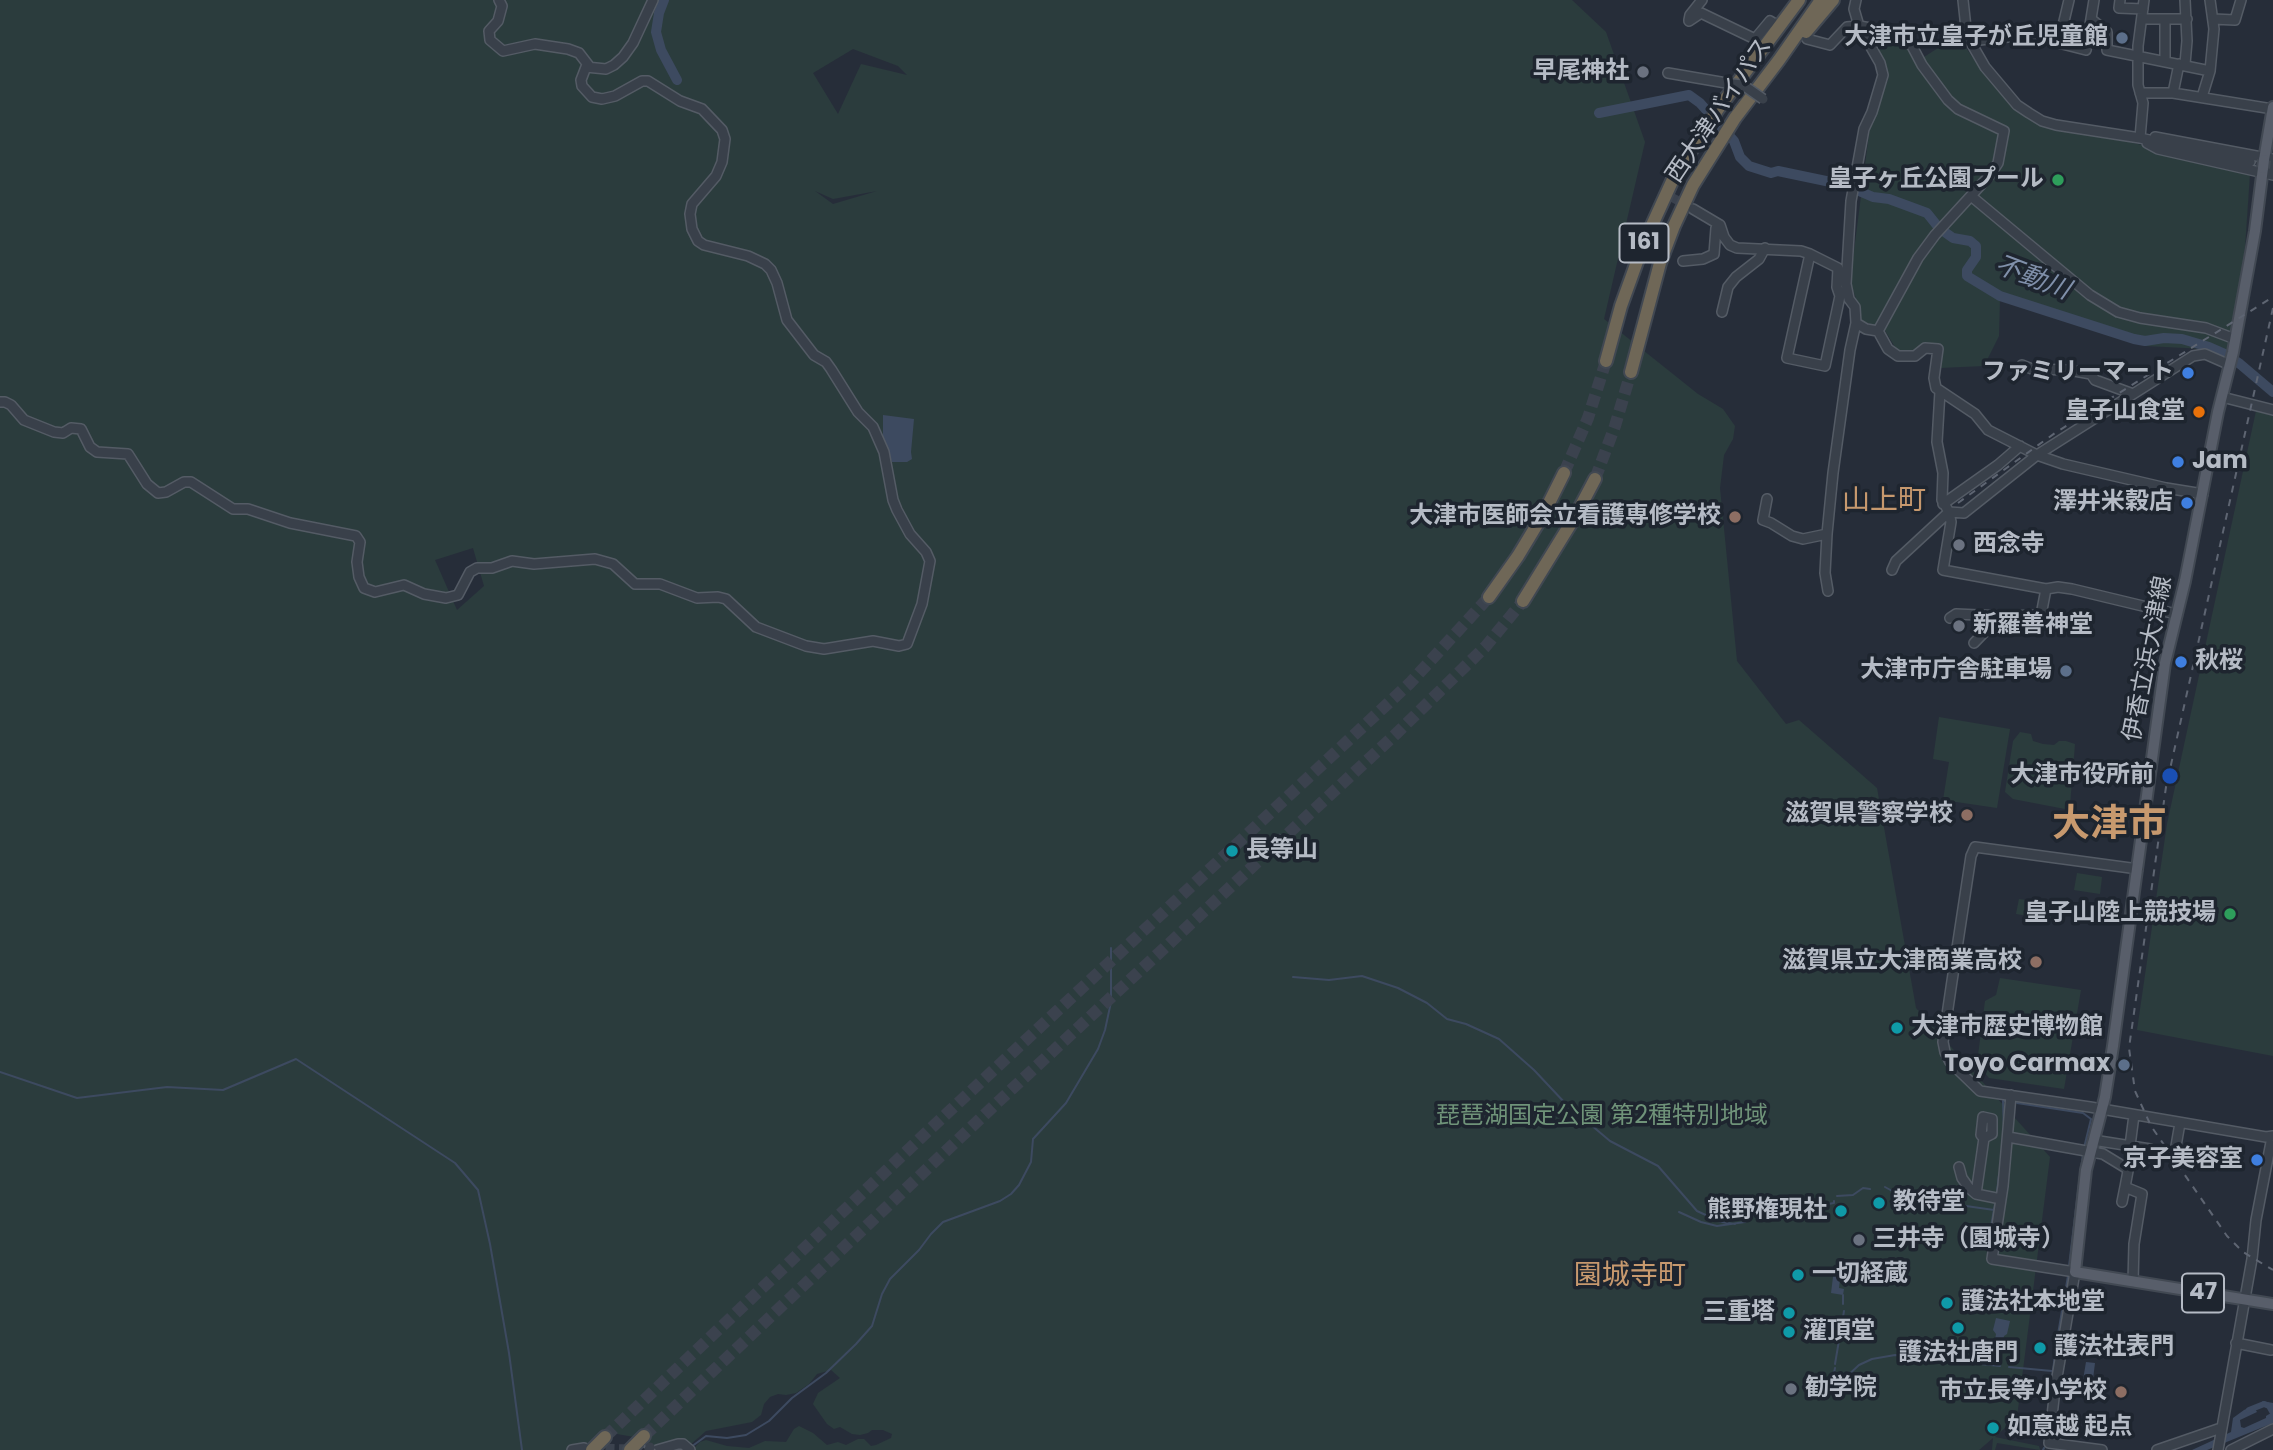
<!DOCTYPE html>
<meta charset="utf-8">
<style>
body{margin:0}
canvas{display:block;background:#262d39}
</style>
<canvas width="2273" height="1450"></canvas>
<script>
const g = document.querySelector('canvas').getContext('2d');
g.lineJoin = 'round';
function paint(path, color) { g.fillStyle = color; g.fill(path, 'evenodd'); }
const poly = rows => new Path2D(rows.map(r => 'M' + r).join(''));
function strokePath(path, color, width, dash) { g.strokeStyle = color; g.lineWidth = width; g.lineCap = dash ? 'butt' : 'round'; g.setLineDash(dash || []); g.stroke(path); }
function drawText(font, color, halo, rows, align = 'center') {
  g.font = font + ' Poppins,"Noto Sans JP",sans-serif'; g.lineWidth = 7; g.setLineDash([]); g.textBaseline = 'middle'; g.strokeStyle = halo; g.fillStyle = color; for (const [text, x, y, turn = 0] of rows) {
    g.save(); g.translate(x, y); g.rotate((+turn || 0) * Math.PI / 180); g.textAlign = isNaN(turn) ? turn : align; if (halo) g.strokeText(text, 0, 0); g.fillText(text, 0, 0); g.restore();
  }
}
const green = poly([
 [0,0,1572,0,1606,32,1645,142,1604,319,1698,394,1723,409,1735,426,1733,439,1724,455,1720,488,1737,661,1786,724,1799,720,1877,788,1916,1008,2050,1157,2017,1417,1995,1437,2039,1446,2040,1450,1997,1443,1995,1450,1992,1450,1993,1438,1979,1450,692,1450,700,1442,706,1440,727,1446,749,1448,765,1441,786,1442,794,1429,799,1426,813,1433,827,1445,838,1442,846,1445,858,1439,864,1439,871,1446,876,1445,891,1438,892,1434,883,1430,872,1430,868,1433,860,1435,852,1434,840,1427,834,1429,827,1424,813,1404,818,1393,840,1378,831,1370,817,1374,809,1384,796,1393,786,1395,778,1394,770,1397,764,1404,761,1415,752,1422,706,1431,690,1445,658,1449,647,1445,640,1438,617,1434,603,1436,589,1447,568,1450,0,1450],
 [853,49,898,66,907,75,861,64,838,114,813,73],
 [815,191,833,199,877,191,833,204],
 [473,548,484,586,457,610,435,560],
 [1866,31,1886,35,1900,40,1924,57,1960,34,1964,45,1981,70,2013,108,2068,131,2126,141,2250,173,2245,248,2229,360,2205,349,2145,346,2000,298,1999,336,1984,366,1939,368,1942,348,1927,343,1912,352,1898,352,1884,329,1860,320,1858,304,1850,282,1870,126,1888,80,1887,67],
 [2256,411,2273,416,2273,1056,2137,1030,2167,824],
 [1939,717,2010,729,1997,808,1943,800,1949,762,1933,759],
 [2020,732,2031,734,2033,741,2043,744,2054,745,2059,741,2066,741,2075,744,2070,805,2065,809,2013,799,2005,792,2013,741],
 [2077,873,2102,877,2100,894,2074,890],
 [2019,899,2064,906,2062,921,2016,914],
 [2000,978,2081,990,2064,1089,1989,1078,1977,1063,1985,1001,1996,995]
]);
const water = poly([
 [883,415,914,419,911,452,912,459,907,462,892,462,883,441],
 [2083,1014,2099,1017,2095,1039,2079,1036],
 [1834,1269,1841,1270,1839,1288,1844,1289,1843,1295,1831,1293],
 [1996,1318,2010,1321,2007,1334,2004,1336,2003,1341,2005,1342,2003,1353,1987,1350,1990,1339,1995,1340,1996,1334,1993,1330],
 [2086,1362,2095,1363,2092,1387,2082,1386],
 [2262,1401,2273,1403,2273,1423,2207,1450,2192,1450,2231,1432,2233,1418,2244,1410,2253,1406,2257,1412,2240,1420,2241,1427,2244,1428,2266,1418,2266,1416,2271,1413]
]);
const stream = poly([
 [1293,977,1329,980,1362,976,1398,988,1427,1003,1447,1019,1466,1024,1499,1039,1534,1070,1565,1103,1610,1141,1658,1166,1697,1211,1721,1222,1735,1224],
 [0,1072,77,1098,167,1087,223,1090,296,1059,455,1163,478,1190,490,1244,509,1353,522,1450],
 [2017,1103,2083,1113,2091,1119,2084,1148],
 [2004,1133,2003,1101,2005,1101],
 [2081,1169,2083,1154],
 [1885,1187,1903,1197,1994,1210],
 [1997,1191,1999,1175],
 [1837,1196,1853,1195,1863,1188,1870,1189],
 [1679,1212,1701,1222,1717,1226,1745,1222,1755,1214,1765,1212],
 [1776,1213,1834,1203,1834,1201],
 [1987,1249,1995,1204],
 [2069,1266,2080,1175],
 [1843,1295,1843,1304],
 [2056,1346,2068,1276],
 [1835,1364,1844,1311],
 [2009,1367,2052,1371],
 [1835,1368,1833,1378,1844,1379,1859,1365,1872,1359,1895,1355,2000,1366],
 [2045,1437,2055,1354],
 [691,1447,706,1436,727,1438,746,1435,769,1421,792,1398,826,1373,856,1344,872,1326,882,1294,890,1279,919,1250,931,1234,943,1222,1000,1201,1011,1194,1019,1185,1031,1162,1033,1139,1066,1103,1098,1049,1105,1030,1111,1002,1111,948],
 [2043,1450,2044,1448]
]);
const canal = poly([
 [2249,1410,2264,1404,2269,1406,2273,1413]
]);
const river = poly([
 [664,0,659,13,656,32,661,50,677,80],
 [1599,113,1689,95,1700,103,1734,141,1740,157,1749,166,1771,173,1778,171,1845,185,1873,197,1889,199,1927,213,1939,228,1953,238,1970,241,1976,246,1976,257,1967,270,1967,276,2000,296,2134,339,2145,341,2164,338,2182,339,2209,347,2225,354,2240,364,2273,392]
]);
const minorTunnel = poly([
 [1660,191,1688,206],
 [592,1448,634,1449]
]);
const highwayTunnel = poly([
 [1564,473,1588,418,1606,361],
 [1595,479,1615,426,1631,372],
 [644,1436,999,1101,1398,732,1486,646,1523,601],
 [605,1437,928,1131,1410,683,1489,597]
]);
const minor = poly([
 [499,0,502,6,498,21,489,31,490,40,503,51,535,44,568,49,579,53,589,66],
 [1963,0,1966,28,1970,41,1985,67,2017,105,2029,113,2042,121,2056,125,2140,138,2250,162],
 [2120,0,2119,8,2143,9],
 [2091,19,2107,32,2107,50,2210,71],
 [2143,19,2187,19],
 [2213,19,2235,20,2241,0],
 [1689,20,1690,15,1702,0],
 [1689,21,1701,13,1755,39,1770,21,1775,24],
 [1807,39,1830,45,1847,27,1859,26,1888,31,1903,38,1912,46,1922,65,1948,100,1958,109,2004,131,1998,163,1990,175,1935,235,1918,258,1878,331],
 [1970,41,2027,35,2086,50,2094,0],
 [2059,42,2069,0],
 [2165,60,2165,19],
 [2185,64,2187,41,2185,0],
 [1668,73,1732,84],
 [2140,93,2173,93,2273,109],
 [2173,93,2179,64],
 [2202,97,2210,71,2214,29,2210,0],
 [2155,137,2273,159],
 [2140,138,2143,103,2138,85,2138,46,2144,0],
 [2147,143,2158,149,2273,175],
 [2269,166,2273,167],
 [1971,196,2090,295,2118,312,2140,318,2206,328,2235,339],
 [1693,209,1720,225,1724,237,1730,245,1737,248,1801,251,1810,254,1838,268,1837,287,1840,296,1825,366,1787,358,1810,254],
 [1683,261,1703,259,1714,254,1716,228,1720,225],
 [1722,312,1728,287,1736,277,1759,259,1765,248],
 [1856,323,1866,329,1878,331,1888,349,1898,356,1915,356,1925,348,1938,349,1934,378,1936,388,1975,414,1988,430,2037,455,2063,464,2166,488,2203,494],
 [2022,365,2032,369,2069,370,2091,374,2095,380,2133,394],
 [1940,391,1937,442,1943,473,1942,500,1949,512,1951,522,1943,570,2046,589,2058,587,2072,589,2176,614],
 [2222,397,2273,410],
 [0,402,5,402,11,405,24,420,54,432,63,433,71,428,81,429,90,447,97,452,128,454,147,484,158,493,166,492,184,482,191,482,233,509,248,509,290,523,356,536,360,542,357,562,359,577,364,588,375,592,404,585,424,594,446,598,458,595,470,572,477,568,492,568,512,561,534,564,595,559,613,564,635,584,660,584,697,598,718,597,726,599,756,627,806,646,824,649,873,641,899,646,907,644,922,604,930,561,926,552,910,534,897,510,893,500,884,452,873,427,858,412,831,369,826,362,814,355,787,320,777,283,771,270,765,264,748,256,704,245,698,241,692,229,690,214,692,204,716,176,722,162,725,139,722,130,702,109,680,101,648,81,642,81,615,96,602,99,592,97,582,86,581,80,586,67,606,69,614,65,623,57,633,43,653,0],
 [1767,499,1763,520,1771,523,1792,536,1803,539,1827,534],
 [1943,504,1998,465,2020,446],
 [1892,570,1896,561,1949,512,1964,513,2037,455,2193,356,2205,354,2230,365],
 [1828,591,1825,573,1827,534,1833,473,1850,350,1856,323,1855,307,1849,299,1846,284,1851,201,1864,129,1872,112,1883,75,1880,63,1859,26,1854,9,1856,0],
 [1950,618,1956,614,2000,616],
 [1974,643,2000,616,2041,615,2046,589],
 [2138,869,1975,847,1971,856,1952,981,1943,1042,1945,1052,1950,1062,1980,1091,2090,1107,2266,1137,2273,1136],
 [2011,1095,2003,1186,1992,1259,2075,1272,2055,1389,2049,1443,2102,1450],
 [2008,1137,2103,1154,2126,1168,2128,1171,2125,1187,2142,1194,2134,1244,2133,1282],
 [2093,1140,2150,1149],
 [2130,1146,2134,1115],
 [2176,1146,2180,1123],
 [1959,1167,1962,1178,1969,1188,1976,1194,2001,1199],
 [1976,1194,1984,1138,1981,1135,1983,1117,1992,1119,1992,1134,1984,1138],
 [2122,1202,2125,1187],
 [2236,1343,2271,1350],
 [572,1450,584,1448],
 [657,1450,678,1444,683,1444,690,1450],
 [2157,1450,2221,1428],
 [2218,1450,2252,1259,2256,1220,2272,1137],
 [2231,1450,2273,1429]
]);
const major = poly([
 [2264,160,2273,107],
 [2263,168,2255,231,2233,352,2218,412,2185,581,2165,663,2113,1046,2105,1097,2086,1170,2075,1272,2273,1304]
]);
const highway = poly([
 [1806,32,1833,0],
 [1606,361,1621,306,1643,245,1674,177,1718,109,1799,0],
 [1631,372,1660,263,1674,226,1693,185,1735,118,1779,60,1821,0],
 [1489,597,1518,556,1544,513,1564,473],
 [1523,601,1576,515,1595,479],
 [592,1450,605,1437],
 [630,1450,644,1436]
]);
const rail = poly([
 [2273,308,2166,787,2129,1048,2135,1091,2151,1126,2227,1236,2243,1252,2273,1270],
 [1958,503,2055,433,2273,297]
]);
const minorBridge = poly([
 [1732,84,1743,85,1763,99],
 [649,1450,650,1447]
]);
const majorBridge = poly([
 [2263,168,2264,160]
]);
const markers = [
 [2122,38,7,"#5c6f8a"],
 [1643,72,7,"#6b7280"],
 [2058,180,7,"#2e9e5b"],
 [2188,373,7,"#3f7fe0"],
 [2199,412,7,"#e8710a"],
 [2178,462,7,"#3f7fe0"],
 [2187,503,7,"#3f7fe0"],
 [1735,517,7,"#8d6e63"],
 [1959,545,7,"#6b7280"],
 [1959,626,7,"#6b7280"],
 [2181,662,7,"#3f7fe0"],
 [2066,671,7,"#5c6f8a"],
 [2170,776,9,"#1a4fb4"],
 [1967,815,7,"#8d6e63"],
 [1232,851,7,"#0f9aa8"],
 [2230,914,7,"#2e9e5b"],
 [2036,962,7,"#8d6e63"],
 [1897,1028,7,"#0f9aa8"],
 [2124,1065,7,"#5c6f8a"],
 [2257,1160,7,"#3f7fe0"],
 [1879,1203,7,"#0f9aa8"],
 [1841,1211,7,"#0f9aa8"],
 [1859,1240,7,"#6b7280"],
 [1798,1275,7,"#0f9aa8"],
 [1947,1303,7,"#0f9aa8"],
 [1789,1313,7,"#0f9aa8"],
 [1958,1328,7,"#0f9aa8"],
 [1789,1332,7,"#0f9aa8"],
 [2040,1348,7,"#0f9aa8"],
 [1791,1389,7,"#6b7280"],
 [2121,1392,7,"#8d6e63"],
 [1993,1428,7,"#0f9aa8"]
];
const shields = [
 [1644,243,49],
 [2203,1293,42]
];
const shieldNames = [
 ["161",1644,243],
 ["47",2203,1293]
];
const poiNames = [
 ["大津市立皇子が丘児童館",2108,38],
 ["早尾神社",1629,72],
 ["皇子ヶ丘公園プール",2044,180],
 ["ファミリーマート",2174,373],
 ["皇子山食堂",2185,412],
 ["Jam",2192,462,"left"],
 ["澤井米穀店",2173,503],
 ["大津市医師会立看護専修学校",1721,517],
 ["西念寺",1973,545,"left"],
 ["新羅善神堂",1973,626,"left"],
 ["秋桜",2195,662,"left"],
 ["大津市庁舎駐車場",2052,671],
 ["大津市役所前",2154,776],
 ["滋賀県警察学校",1953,815],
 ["長等山",1246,851,"left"],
 ["皇子山陸上競技場",2216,914],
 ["滋賀県立大津商業高校",2022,962],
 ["大津市歴史博物館",1911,1028,"left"],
 ["Toyo Carmax",2110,1065],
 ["京子美容室",2243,1160],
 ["教待堂",1893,1203,"left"],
 ["熊野権現社",1827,1211],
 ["三井寺（園城寺）",1873,1240,"left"],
 ["一切経蔵",1812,1275,"left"],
 ["護法社本地堂",1961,1303,"left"],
 ["三重塔",1775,1313],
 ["灌頂堂",1803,1332,"left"],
 ["護法社表門",2054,1348,"left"],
 ["護法社唐門",1958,1354,"center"],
 ["勧学院",1805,1389,"left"],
 ["市立長等小学校",2107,1392],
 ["如意越 起点",2007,1428,"left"]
];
const streetNames = [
 ["西大津バイパス",1720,111,-56],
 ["伊香立浜大津線",2149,659,-79]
];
const parkNames = [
 ["琵琶湖国定公園 第2種特別地域",1602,1117]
];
const waterNames = [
 ["不動川",2032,279,21]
];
const quarterNames = [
 ["山上町",1884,502],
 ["園城寺町",1630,1277]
];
const townNames = [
 ["大津市",2109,826]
];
paint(green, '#2b3c3d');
paint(water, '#3d4a60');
strokePath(stream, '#3d4a60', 2);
strokePath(canal, '#3d4a60', 6);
strokePath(river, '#3d4a60', 10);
strokePath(minorTunnel, '#3b424e', 9, [9, 4.5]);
strokePath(highwayTunnel, '#3b424e', 12, [12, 6]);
strokePath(minor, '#545b65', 12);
strokePath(major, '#424953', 14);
strokePath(highway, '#414852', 16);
strokePath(minor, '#39404a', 9);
strokePath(major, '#585e6a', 10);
strokePath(highway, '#6f6757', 12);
strokePath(rail, '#5e6572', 2, [7, 7]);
strokePath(minorBridge, '#545b65', 12, []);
strokePath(majorBridge, '#424953', 14, []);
strokePath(minorBridge, '#39404a', 9);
strokePath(majorBridge, '#585e6a', 10);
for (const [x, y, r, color] of markers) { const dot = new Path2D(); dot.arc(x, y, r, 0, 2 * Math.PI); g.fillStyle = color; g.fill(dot); strokePath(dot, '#1e252f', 2.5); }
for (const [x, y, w] of shields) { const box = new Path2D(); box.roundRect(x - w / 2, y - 19.5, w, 39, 5); g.fillStyle = '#1e252f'; g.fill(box); strokePath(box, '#b5bbc5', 2); }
drawText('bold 23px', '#b5bbc5', null, shieldNames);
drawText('bold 24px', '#b5bbc5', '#1e252f', poiNames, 'right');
drawText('24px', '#b5bbc5', '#1e252f', streetNames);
drawText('24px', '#6f9379', '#1e252f', parkNames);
drawText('italic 26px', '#8090aa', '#1e252f', waterNames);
drawText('28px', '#c7996e', '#1e252f', quarterNames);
drawText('bold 38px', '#c7996e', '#1e252f', townNames);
</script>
